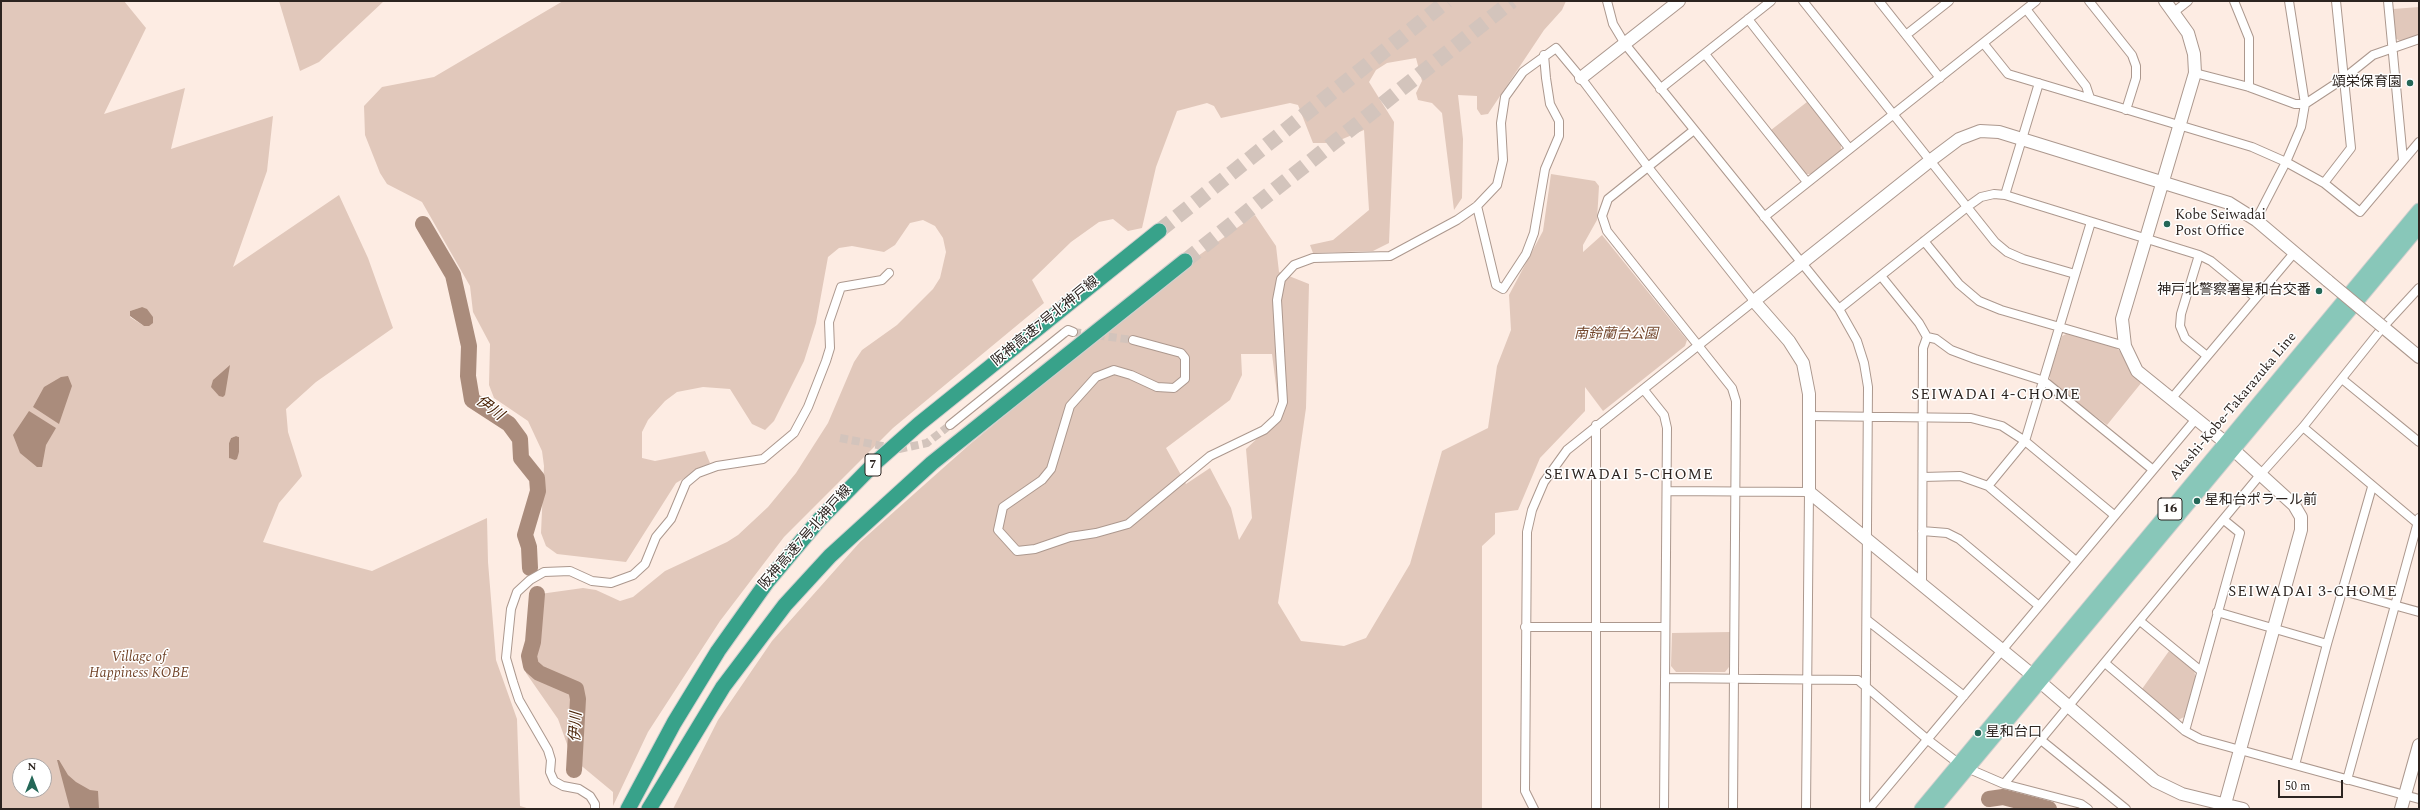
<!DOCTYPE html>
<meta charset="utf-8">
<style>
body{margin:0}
#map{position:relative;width:2420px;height:810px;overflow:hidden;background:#fdece3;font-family:Spectral,serif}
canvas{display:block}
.frame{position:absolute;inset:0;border:2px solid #2c2420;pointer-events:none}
.north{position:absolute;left:12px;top:758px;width:40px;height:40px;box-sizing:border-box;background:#fff;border:1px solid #aba7a6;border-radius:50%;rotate:0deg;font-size:11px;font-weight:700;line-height:16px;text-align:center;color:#2c2420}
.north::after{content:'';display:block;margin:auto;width:14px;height:18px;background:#246757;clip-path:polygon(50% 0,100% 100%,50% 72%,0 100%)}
.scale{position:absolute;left:2278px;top:780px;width:65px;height:18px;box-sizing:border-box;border:2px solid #2c2420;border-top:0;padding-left:5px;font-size:12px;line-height:14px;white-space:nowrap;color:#2c2420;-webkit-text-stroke:3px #fff;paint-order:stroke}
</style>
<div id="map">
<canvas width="2420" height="810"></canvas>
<div class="frame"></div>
<div class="north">N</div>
<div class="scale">50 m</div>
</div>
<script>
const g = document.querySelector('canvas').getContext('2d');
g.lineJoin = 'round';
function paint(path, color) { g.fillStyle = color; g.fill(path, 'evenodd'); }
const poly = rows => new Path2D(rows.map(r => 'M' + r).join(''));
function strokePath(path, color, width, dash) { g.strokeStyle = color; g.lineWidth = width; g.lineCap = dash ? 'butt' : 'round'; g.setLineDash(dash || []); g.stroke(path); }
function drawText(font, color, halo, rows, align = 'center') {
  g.font = font + ' Spectral,"Noto Sans JP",serif'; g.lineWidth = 3; g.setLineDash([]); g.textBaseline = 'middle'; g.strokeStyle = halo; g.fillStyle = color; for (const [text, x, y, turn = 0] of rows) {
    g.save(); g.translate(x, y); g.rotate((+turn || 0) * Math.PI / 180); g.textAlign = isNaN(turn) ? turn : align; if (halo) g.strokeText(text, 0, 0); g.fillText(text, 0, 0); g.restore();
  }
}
const green = poly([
 [1,1,124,1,146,28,104,114,185,88,171,149,273,116,267,171,233,267,339,195,368,258,393,328,316,382,286,409,288,432,302,476,279,503,263,542,372,571,487,518,488,562,496,660,517,719,520,806,530,809,1,809],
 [142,307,144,326,130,317,130,311],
 [236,436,239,437,239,452,231,459,229,457,229,443,231,438],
 [20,766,44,766,44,790,20,790],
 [279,1,384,1,319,62,300,71],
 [563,1,1566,1,1562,10,1544,30,1488,114,1481,115,1477,109,1477,96,1458,95,1463,139,1462,198,1454,210,1442,113,1432,103,1418,100,1416,93,1422,81,1416,58,1387,63,1376,70,1369,82,1394,122,1389,243,1373,251,1313,253,1310,245,1333,240,1369,210,1364,130,1333,143,1313,143,1298,105,1290,103,1221,118,1214,106,1207,103,1177,111,1156,167,1142,228,1128,231,1113,219,1099,222,1071,242,1032,280,1044,303,893,428,784,537,720,621,648,732,613,806,613,792,572,758,558,719,526,673,526,631,540,594,583,588,596,590,620,601,633,597,665,571,727,542,738,535,768,507,796,473,828,423,854,362,862,350,897,325,933,289,940,278,946,252,943,238,935,226,923,220,910,223,895,245,884,252,852,246,839,248,828,257,816,323,804,361,774,421,765,430,752,424,730,389,703,387,677,392,665,401,648,420,642,432,642,458,655,461,705,451,710,463,676,483,626,562,557,554,546,546,541,533,544,466,542,451,528,421,494,398,489,385,490,344,473,312,470,286,422,202,387,184,380,173,365,135,364,106,382,87,434,77],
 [2419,7,2419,35,2400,41,2395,38,2393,9],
 [1807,102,1841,144,1841,151,1812,174,1805,174,1771,130],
 [1551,174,1595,181,1599,186,1597,220,1583,245,1583,252,1602,235,1687,340,1685,346,1603,411,1585,387,1585,411,1540,458,1518,510,1495,513,1495,534,1482,546,1482,809,673,809,718,720,772,641,860,542,969,445,1191,261,1255,215,1276,246,1279,272,1309,284,1306,408,1278,603,1301,641,1344,646,1366,638,1410,564,1442,451,1488,428,1497,366,1511,330,1509,295,1543,231],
 [1241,354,1272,354,1280,417,1246,449,1252,518,1239,540,1231,508,1210,468,1186,484,1166,448,1230,400,1242,375],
 [2068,333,2115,347,2121,352,2132,374,2142,382,2107,425,2051,383,2049,375,2062,336],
 [1730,632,1729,667,1725,672,1676,672,1671,666,1672,633],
 [2169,651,2194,670,2196,679,2184,717,2178,720,2142,689]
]);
const water = poly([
 [142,307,147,309,153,317,153,323,149,326,144,326,130,316,130,311],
 [230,365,225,395,223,397,219,396,211,387,213,380],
 [68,376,72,386,59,424,33,407,44,387,61,377],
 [29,411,56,428,46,445,42,467,37,467,20,453,13,435],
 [236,436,239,437,239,452,237,459,235,460,229,458,229,443,231,438],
 [57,760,59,760,68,775,76,782,90,790,98,791,99,809,70,809]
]);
const river = poly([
 [423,224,453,275,469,346,468,376,472,400,509,424,520,439,521,458,537,478,538,491,525,535,529,547,530,568],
 [537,594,533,642,529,656,531,666,539,673,576,689,578,699,574,770],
 [1989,799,2003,797,2049,809]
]);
const streetTunnel = poly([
 [1073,332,1133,340],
 [840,438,899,449,927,443,950,425]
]);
const highwayTunnel = poly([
 [1159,231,1447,1],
 [1185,261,1512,1]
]);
const street = poly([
 [1607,1,1613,24,1625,44,1839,309,1857,341,1864,363,1868,387,1865,809],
 [1803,1,1995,242,2007,252,2023,259,2075,274],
 [1879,1,1940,78],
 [2089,1,2132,55,2136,66,2136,78,2126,110],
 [2234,1,2249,38,2249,87],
 [2388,1,2403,160],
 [2026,9,2086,86,2090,98],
 [2174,12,2188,1],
 [1748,19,1849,148],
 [1906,35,1949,1],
 [1984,44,2008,74,2252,147,2286,162,2324,183,2360,212,2419,142],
 [1705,54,1807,182],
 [2195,73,2249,87,2295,104,2305,104,2343,79,2373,55,2419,39],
 [1660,89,1771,1],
 [1694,130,1608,199,1602,216,1607,231,1732,388,1736,401,1733,809],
 [2324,183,2351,148,2336,1],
 [2005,195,2039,83],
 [1477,206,1496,285,1503,289,1526,254,1534,233,1545,169,1559,136,1559,121,1550,104,1546,78,1544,55],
 [1764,217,2036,1],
 [2256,220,2286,162,2301,127,2305,104,2289,1],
 [1924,241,1959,284,1979,301,2001,310,2125,346],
 [2199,255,2181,314,2180,326,2185,338,2207,356],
 [1881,276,1919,323,1927,337,1923,348,1922,585],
 [1839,309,1967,207,1981,197,1994,194,2005,195,2199,255,2211,261,2256,298],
 [1927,337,1936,339,1951,350,1975,359,2044,381,2152,469],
 [1133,340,1181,353,1185,358,1185,379,1174,388,1157,387,1131,375,1114,370,1096,377,1070,406,1051,469,1042,480,1003,507,998,530,1017,551,1035,549,1070,537,1096,533,1128,524,1210,456,1264,430,1277,418,1283,402,1277,300,1281,279,1294,265,1313,258,1390,256,1457,220,1477,206,1497,185,1503,160,1501,123,1505,97,1523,72,1556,48,1581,78,1648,167,1754,301,1567,450,1544,482,1532,510,1527,532,1525,791,1534,809],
 [2342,379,2419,442],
 [1644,390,1664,415,1667,428,1664,809],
 [2172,398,2294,253],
 [1809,416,1971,418,2002,426,2025,441,2114,515],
 [950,425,1064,333,1068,330,1073,332],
 [2303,427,2417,523],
 [1923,477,1960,476,1988,486,2076,561],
 [1988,486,2025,441,2091,222],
 [1668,491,1809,492,1806,809],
 [1922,531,1947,533,1959,539,2039,606],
 [2343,591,2419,612],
 [2217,612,2327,644],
 [1867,620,1964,696],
 [2140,621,2201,671],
 [1525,627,1665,627],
 [2105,663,2185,731,2200,739,2419,799],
 [1666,678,1858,680,1928,740,1958,763],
 [2185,731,2240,533,2224,520],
 [2041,740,2126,809],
 [2295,765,2327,644,2372,487],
 [1967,768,2004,784,2081,804,2088,809],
 [2347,780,2419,518],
 [2004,784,2260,475,2303,427,2383,327,2419,288],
 [595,809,595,804,590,796,579,789,563,786,554,781,550,772,551,760,548,750,519,700,513,682,506,658,511,609,517,592,530,580,544,572,570,571,592,581,611,583,633,575,645,564,656,537,671,519,686,483,698,473,717,466,763,459,794,433,808,407,826,361,830,348,829,322,841,287,882,280,889,273],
 [1596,809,1596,425],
 [1869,809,2195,420]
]);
const secondary = poly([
 [2165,1,2188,33,2194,54,2195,73,2122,319,2125,346,2137,371,2226,443,2294,505,2301,517,2301,530,2225,804],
 [1581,78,1679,1],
 [2383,327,2419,357],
 [2243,809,2182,794,2155,781,2031,674,1809,492,1809,394,1803,363,1789,341,1754,301,1931,160,1959,139,1980,131,1999,132,2229,203,2256,220,2328,281],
 [2401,809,2419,745]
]);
const primary = poly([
 [1921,809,2419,210],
 [1934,809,2419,227]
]);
const highway = poly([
 [628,809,674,723,718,651,767,582,819,520,875,463,919,424,1159,231],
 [649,809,723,687,785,605,830,556,932,463,1185,261]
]);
const secondaryBridge = poly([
 [2328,281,2383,327]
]);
const markers = [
 [2410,83,4,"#246757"],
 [2167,224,4,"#246757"],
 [2319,291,4,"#246757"],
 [2197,501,4,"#246757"],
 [1978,733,4,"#246757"]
];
const shields = [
 [873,465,16],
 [2170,509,24]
];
const shieldNames = [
 ["7",873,465],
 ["16",2170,509]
];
const poiNames = [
 ["頌栄保育園",2402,83,"right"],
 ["Kobe Seiwadai",2175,216],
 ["Post Office",2175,232],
 ["神戸北警察署星和台交番",2311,291,"right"],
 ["星和台ポラール前",2205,501],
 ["星和台口",1986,733]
];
const streetNames = [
 ["阪神高速7号北神戸線",1046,322,-39],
 ["Akashi-Kobe-Takarazuka Line",2234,407,-50],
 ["阪神高速7号北神戸線",806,538,-49]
];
const parkNames = [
 ["南鈴蘭台公園",1616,335],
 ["Village of",139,658],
 ["Happiness KOBE",139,674]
];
const neighbourhoodNames = [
 ["SEIWADAI 4-CHOME",1996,396],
 ["SEIWADAI 5-CHOME",1629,476],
 ["SEIWADAI 3-CHOME",2313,593]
];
const waterNames = [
 ["伊川",489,409,36],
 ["伊川",577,727,-87]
];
paint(green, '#e1c8bb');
paint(water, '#aa8c7c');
strokePath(river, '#aa8c7c', 16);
strokePath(streetTunnel, '#d3c4bc', 8, [8, 4]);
strokePath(highwayTunnel, '#d3c4bc', 15, [15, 8]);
strokePath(street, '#ac988e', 10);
strokePath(secondary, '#ac988e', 14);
strokePath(primary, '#d1cfce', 15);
strokePath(highway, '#d1cfce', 17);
strokePath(street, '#fff', 8);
strokePath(secondary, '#fff', 12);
strokePath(primary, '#88c7b9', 13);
strokePath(highway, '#38a28a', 15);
strokePath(secondaryBridge, '#ac988e', 14, []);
strokePath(secondaryBridge, '#fff', 12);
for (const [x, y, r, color] of markers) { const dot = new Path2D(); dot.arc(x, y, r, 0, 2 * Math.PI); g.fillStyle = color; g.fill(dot); strokePath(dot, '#fff', 1.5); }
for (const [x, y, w] of shields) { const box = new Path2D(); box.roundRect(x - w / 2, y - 11, w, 22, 3); g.fillStyle = '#fff'; g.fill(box); strokePath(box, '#2c2420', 1); }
drawText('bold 13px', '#2c2420', null, shieldNames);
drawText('14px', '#2c2420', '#fff', poiNames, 'left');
drawText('14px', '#2c2420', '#fff', streetNames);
drawText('italic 14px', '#72452a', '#fff', parkNames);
g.letterSpacing = '1px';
drawText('15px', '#2c2420', '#fff', neighbourhoodNames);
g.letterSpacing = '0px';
drawText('italic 15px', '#471f02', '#fff', waterNames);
</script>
